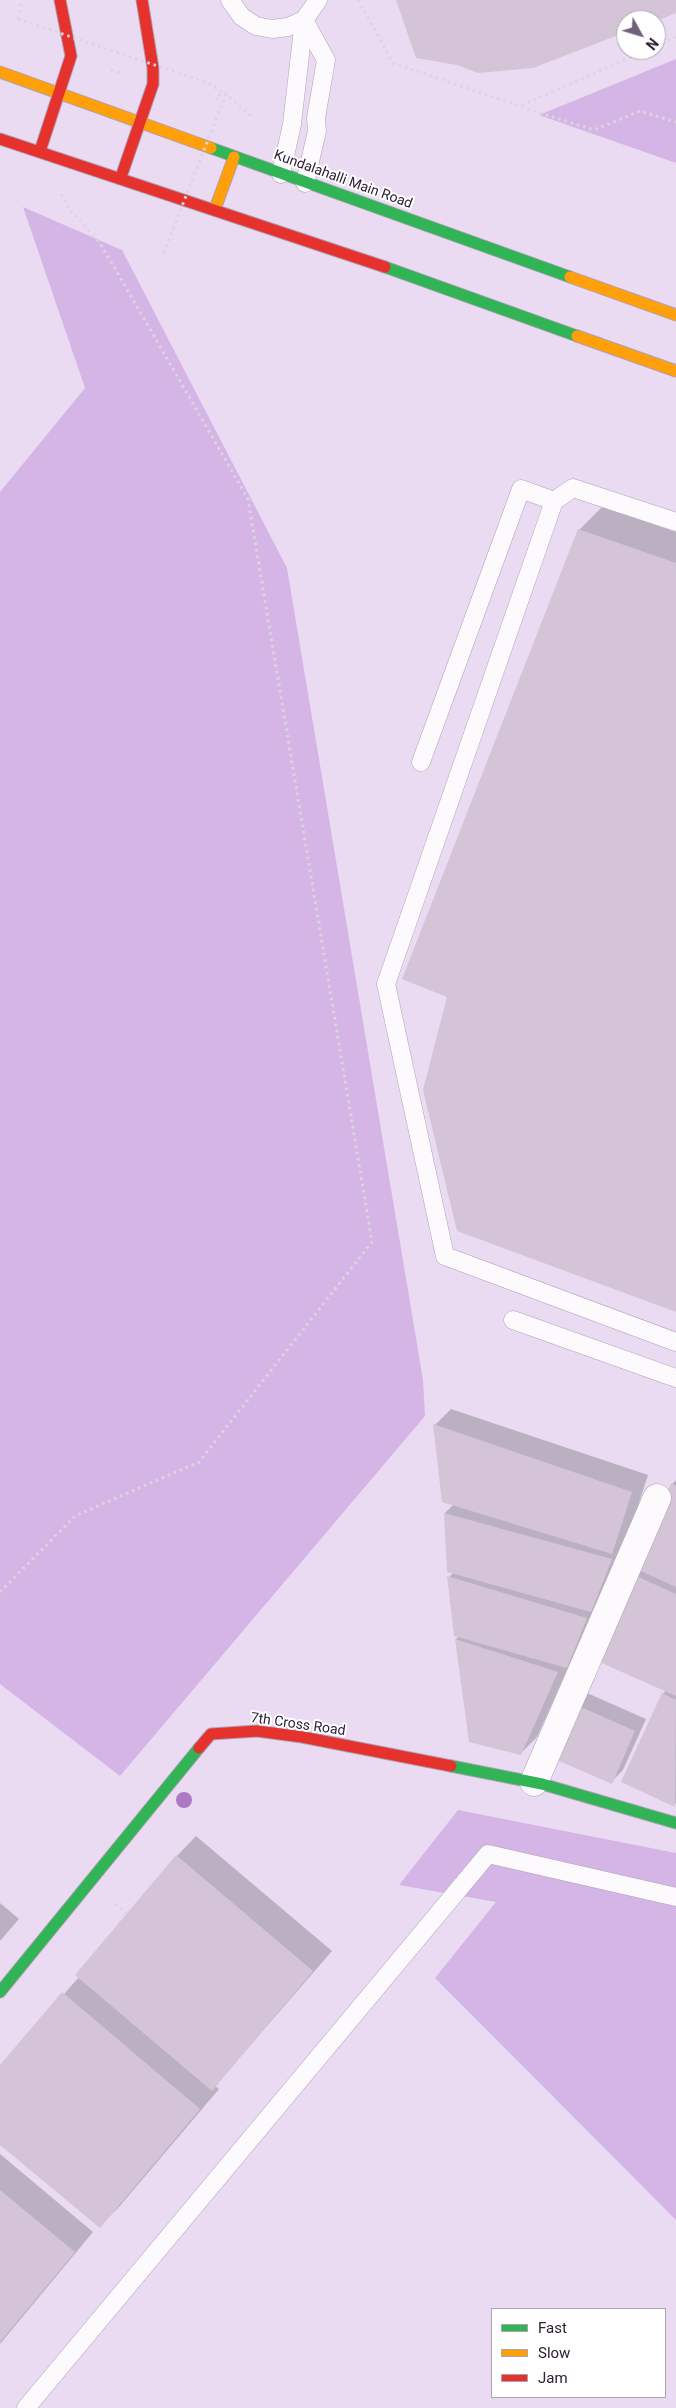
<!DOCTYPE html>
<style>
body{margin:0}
#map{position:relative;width:676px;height:2408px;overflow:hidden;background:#eadbf3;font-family:Roboto,sans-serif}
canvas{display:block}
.legend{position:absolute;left:491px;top:2308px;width:175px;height:90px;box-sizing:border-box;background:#fff;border:1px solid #aba6ae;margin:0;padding:6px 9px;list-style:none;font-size:15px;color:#2e2035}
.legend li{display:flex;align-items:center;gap:10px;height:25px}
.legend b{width:25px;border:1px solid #aba6ae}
.north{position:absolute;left:616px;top:10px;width:50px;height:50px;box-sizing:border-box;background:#fff;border:1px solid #aba6ae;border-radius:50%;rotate:129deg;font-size:14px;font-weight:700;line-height:20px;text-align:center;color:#2e2035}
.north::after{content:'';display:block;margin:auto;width:18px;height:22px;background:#706178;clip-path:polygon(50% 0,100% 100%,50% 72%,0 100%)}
</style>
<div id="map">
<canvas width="676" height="2408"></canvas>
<ul class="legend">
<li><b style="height:6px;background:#30b455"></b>Fast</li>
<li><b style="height:6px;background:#ff9f0a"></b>Slow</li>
<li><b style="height:6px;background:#e5322d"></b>Jam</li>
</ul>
<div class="north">N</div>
</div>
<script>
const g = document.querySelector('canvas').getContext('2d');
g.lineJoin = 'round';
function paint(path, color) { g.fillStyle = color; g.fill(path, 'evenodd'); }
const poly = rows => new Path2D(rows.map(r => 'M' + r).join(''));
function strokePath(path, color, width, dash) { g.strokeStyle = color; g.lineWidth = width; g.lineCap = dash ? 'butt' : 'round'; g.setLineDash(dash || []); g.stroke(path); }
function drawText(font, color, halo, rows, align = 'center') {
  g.font = font + ' Roboto,sans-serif'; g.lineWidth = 4; g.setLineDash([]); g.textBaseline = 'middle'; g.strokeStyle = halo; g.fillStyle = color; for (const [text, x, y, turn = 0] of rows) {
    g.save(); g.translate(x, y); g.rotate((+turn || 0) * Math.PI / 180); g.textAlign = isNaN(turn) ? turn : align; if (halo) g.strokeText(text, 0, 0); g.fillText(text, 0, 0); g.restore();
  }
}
const green = poly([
 [676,59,676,163,539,115],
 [23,207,122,250,287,568,423,1380,425,1416,120,1776,0,1684,0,492,85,388],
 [458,1810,676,1853,676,2220,435,1978,496,1902,399,1885]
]);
const shadow = poly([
 [602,507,676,532,676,1311,579,530],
 [451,1409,648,1475,628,1536,622,1541,627,1543,583,1650,570,1663,537,1737,521,1753,470,1741,456,1639,459,1636,449,1577,453,1573,445,1513,454,1504,435,1425],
 [676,1480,676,1803,674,1805,663,1694,666,1690,596,1659,672,1484],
 [587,1693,646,1719,623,1770,611,1782,552,1756],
 [196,1836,332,1951,215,2086,219,2089,119,2207,99,2227,0,2143,0,2067,79,1977,177,1856],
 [0,1903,19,1919,0,1941],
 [0,2154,93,2232,0,2344]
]);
const building = poly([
 [396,0,676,0,676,13,656,21,626,20,626,32,533,68,478,73,457,65,416,58],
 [578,529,676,563,676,1312,457,1231,423,1090,447,997,402,979],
 [433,1424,632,1492,612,1554,442,1502],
 [671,1483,676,1486,676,1587,632,1567],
 [444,1513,612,1559,591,1612,447,1572],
 [634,1575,676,1594,676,1696,595,1660],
 [447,1576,587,1618,567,1668,454,1636],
 [455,1639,558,1672,521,1755,469,1742],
 [662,1693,676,1700,675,1807,621,1782],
 [574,1704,635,1731,612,1784,550,1757],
 [176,1855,313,1971,212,2091,75,1975],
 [62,1992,200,2109,100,2228,0,2145,0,2065],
 [0,2190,75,2252,0,2342]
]);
const path = poly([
 [358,0,393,63,520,106,647,50],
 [18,19,22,0],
 [656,46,676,37],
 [111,70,121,73],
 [217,100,218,94,222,96,226,94,253,118],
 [521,107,594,130,640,111,676,122],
 [0,1592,75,1516,199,1462,372,1242,248,499,113,265,97,239,69,209,61,194],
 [115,1904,127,1914]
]);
const lane = poly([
 [230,0,242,17,256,26,272,29,288,27,304,20,318,0],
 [304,20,326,60,316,118,317,131,305,183],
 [281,174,292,124,304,20],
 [676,522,573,488,554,501,386,984,445,1256,676,1342],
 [421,762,521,489,554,501],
 [513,1320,676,1378],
 [26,2408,488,1854,676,1897]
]);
const street = poly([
 [534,1782,657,1498]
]);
const fast = poly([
 [211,148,570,277],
 [385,267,577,336],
 [451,1766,542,1784,676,1823],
 [0,1992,199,1748]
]);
const slow = poly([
 [0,72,211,148],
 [215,209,234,157],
 [570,277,676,315],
 [577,336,676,371]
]);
const jam = poly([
 [0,139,385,267],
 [40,151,71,56,60,0],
 [121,177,153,84,153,68,142,0],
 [199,1748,211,1734,257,1731,302,1737,451,1766]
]);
const pathBridge = poly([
 [18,19,208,83,226,94,162,257]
]);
const trees = [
 [184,1800]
];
const streetNames = [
 ["Kundalahalli Main Road",343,180,20],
 ["7th Cross Road",298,1725,8]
];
paint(green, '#d5b5e6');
paint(shadow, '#0003');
paint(building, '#d5c4d7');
strokePath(lane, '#aea1b5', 19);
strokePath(street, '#aea1b5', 29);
strokePath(fast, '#aea1b5', 13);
strokePath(slow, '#aea1b5', 13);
strokePath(jam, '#aea1b5', 13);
strokePath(path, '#dbd6dd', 3, [2.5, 4]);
strokePath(lane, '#fcfafd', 18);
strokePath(street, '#fcfafd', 28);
strokePath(fast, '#30b455', 11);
strokePath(slow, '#ff9f0a', 11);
strokePath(jam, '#e5322d', 11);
strokePath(pathBridge, '#dbd6dd', 3, [2.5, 4]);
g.fillStyle = '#ac79c4';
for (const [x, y] of trees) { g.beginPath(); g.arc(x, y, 8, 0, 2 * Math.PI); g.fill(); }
drawText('14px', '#2e2035', '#fff', streetNames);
</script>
